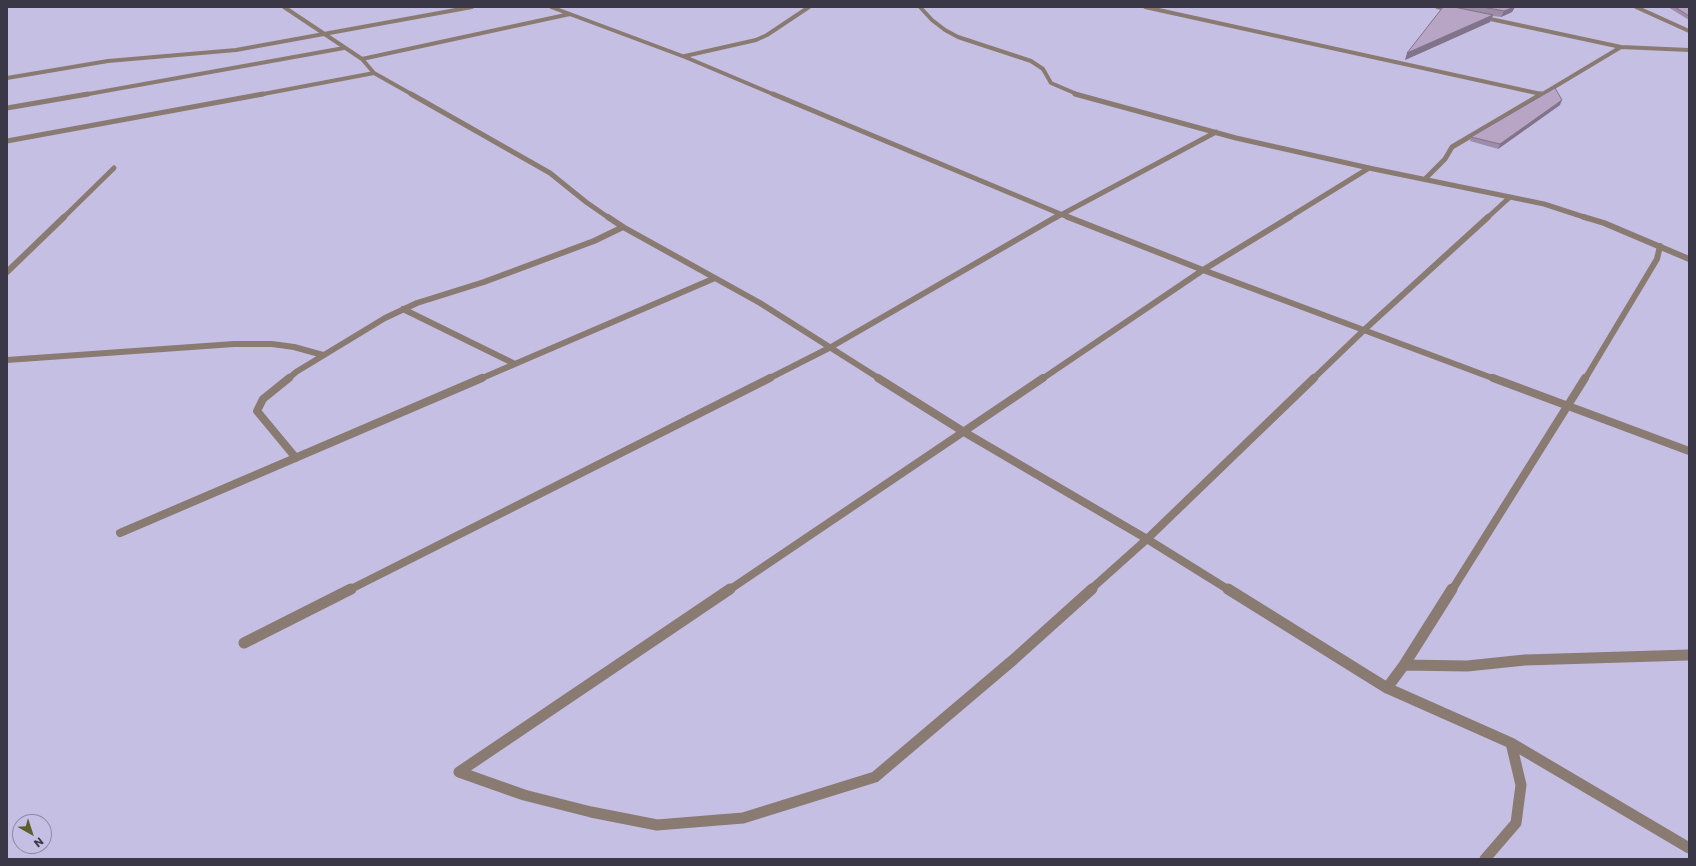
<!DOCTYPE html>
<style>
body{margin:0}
#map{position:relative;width:1696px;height:866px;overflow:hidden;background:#c6bfe4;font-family:Poppins,sans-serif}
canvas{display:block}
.frame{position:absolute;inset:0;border:8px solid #3a3746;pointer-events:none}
.north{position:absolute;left:12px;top:814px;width:40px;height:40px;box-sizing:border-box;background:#c6bfe4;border:1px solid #8e89a5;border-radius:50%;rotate:141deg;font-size:11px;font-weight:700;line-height:16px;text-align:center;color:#3a3746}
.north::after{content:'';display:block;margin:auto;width:14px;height:18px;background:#5b5f2d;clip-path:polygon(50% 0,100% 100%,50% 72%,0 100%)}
</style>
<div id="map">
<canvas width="1696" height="866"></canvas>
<div class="frame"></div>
<div class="north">N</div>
</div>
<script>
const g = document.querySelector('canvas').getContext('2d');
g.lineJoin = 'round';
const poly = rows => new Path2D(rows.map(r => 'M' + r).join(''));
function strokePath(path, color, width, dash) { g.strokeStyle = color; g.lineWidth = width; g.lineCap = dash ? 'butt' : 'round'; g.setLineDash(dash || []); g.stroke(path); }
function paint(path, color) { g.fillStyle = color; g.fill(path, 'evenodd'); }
const minorFar4 = poly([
 [284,7,362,59,374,73,413,95],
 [551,7,685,57,775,95],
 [920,7,932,20,945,30,958,37,1031,61,1043,69,1051,83,1079,95],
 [1145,7,1541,94],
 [1437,7,1452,10],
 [1636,7,1689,31],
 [1481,17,1621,47],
 [685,56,756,40,767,35,809,7],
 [362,59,570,14],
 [7,78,108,61,236,50,472,7],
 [83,95,344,48],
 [258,95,374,73],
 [1541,95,1621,47,1689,50]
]);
const minorFar3 = poly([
 [411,94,550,173,586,202,609,218],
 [773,94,1070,218],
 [1075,94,1236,138,1369,168,1544,204,1587,218],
 [1539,94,1541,94],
 [7,108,88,94],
 [7,141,263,94],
 [1425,179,1445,159,1452,147,1542,94],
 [63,218,114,168],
 [1055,218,1216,132],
 [1288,218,1369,168],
 [1487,218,1510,197]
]);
const minorFar2 = poly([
 [608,217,623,227,760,303,880,379],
 [1068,217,1203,270,1495,379],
 [1584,217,1604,223,1689,259],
 [7,272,64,217],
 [403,309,515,364],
 [7,360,234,344,272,344,294,347,323,355],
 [288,379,296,372,385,318,417,303,484,282,594,241,623,227],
 [480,379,715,278],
 [768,379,831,347,1056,217],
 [1042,379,1203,270,1290,217],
 [1313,379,1364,330,1488,217],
 [1585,379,1657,259,1660,246]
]);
const minorFar1 = poly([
 [289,378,263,399,257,411,296,458],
 [878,378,964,432,1147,539,1229,590],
 [1493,378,1689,451],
 [120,533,482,378],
 [349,590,770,378],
 [729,590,1043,378],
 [1090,590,1147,539,1314,378],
 [1452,590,1585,378]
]);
const minor = poly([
 [1228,589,1387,688],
 [1452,589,1404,665,1387,688,1511,743,1689,848],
 [244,643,351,589],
 [1404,665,1467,666,1525,660,1689,655],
 [459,772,524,795,591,812,657,825,743,818,875,777,1013,660,1092,589],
 [459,772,730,589],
 [1485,859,1516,823,1521,785,1511,743]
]);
const wall = poly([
 [1443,7,1515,7,1512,12,1501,17,1493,16,1490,22,1405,60],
 [1668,7,1689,7,1689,20],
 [1560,105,1498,149,1470,141,1471,137]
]);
const shadedWall = poly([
 [1514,7,1515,7,1512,12,1501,17,1504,11],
 [1493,15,1490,22,1405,60,1407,53],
 [1562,100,1560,105,1498,149,1500,144]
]);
const building = poly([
 [1443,7,1454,7,1493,15,1407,53,1443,7],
 [1483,7,1514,7,1504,11,1483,7],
 [1675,7,1689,7,1689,16,1675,7],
 [1555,88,1562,100,1500,144,1471,137,1555,88]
]);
strokePath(minorFar4, '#8a7b72', 4);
strokePath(minorFar3, '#8a7b72', 5);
strokePath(minorFar2, '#8a7b72', 6);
strokePath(minorFar1, '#8a7b72', 8);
strokePath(minor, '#8a7b72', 11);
paint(wall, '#9e8da9');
paint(shadedWall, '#817389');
paint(building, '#b8a4c4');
strokePath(building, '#817389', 1);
</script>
